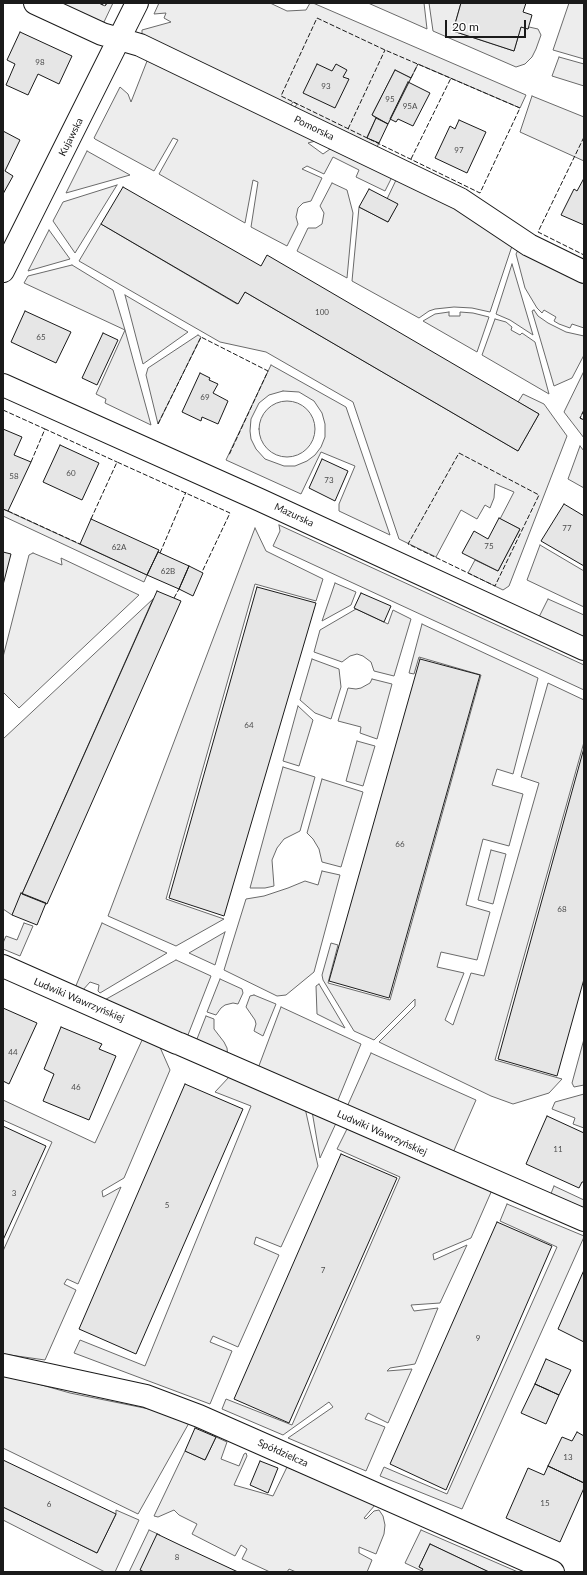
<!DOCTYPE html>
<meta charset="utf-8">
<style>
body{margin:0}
#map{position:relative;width:587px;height:1575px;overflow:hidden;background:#fff;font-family:Lato,sans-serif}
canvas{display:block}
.frame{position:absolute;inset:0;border:4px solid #1a1a1a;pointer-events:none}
.scale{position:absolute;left:445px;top:20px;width:81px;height:18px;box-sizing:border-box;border:2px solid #1a1a1a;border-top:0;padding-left:5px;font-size:12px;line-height:14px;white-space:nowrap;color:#1a1a1a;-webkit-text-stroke:3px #fff;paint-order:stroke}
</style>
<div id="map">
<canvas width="587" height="1575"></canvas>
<div class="frame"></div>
<div class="scale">20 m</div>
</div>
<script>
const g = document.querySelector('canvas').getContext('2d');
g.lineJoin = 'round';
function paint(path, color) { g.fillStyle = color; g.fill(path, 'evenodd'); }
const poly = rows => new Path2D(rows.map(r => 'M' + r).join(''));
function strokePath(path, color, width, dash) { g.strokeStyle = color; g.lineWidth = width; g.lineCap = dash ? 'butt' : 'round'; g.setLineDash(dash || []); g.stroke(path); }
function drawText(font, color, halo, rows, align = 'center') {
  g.font = font + ' Lato,sans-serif'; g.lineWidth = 3; g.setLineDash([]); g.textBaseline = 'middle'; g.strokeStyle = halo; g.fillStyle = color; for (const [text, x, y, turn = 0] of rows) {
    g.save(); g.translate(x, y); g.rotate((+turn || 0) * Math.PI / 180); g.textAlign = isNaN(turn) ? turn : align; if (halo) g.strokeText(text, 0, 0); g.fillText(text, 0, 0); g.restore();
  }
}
const built = poly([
 [51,3,99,3,105,6,107,3,113,3,104,22,96,23,51,3],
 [159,3,270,3,287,11,306,10,310,3,313,3,526,95,520,108,418,64,411,78,395,70,372,115,376,118,367,137,379,143,375,151,293,110,297,104,293,102,289,108,142,36,142,30,171,22,164,18,166,13,154,14,159,3],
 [368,3,424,3,427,29,409,21,368,3],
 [429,3,461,3,453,31,514,51,521,27,528,29,529,27,538,29,541,35,536,49,532,57,525,64,516,67,433,31,429,3],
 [569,3,584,3,584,59,553,50,569,3],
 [149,56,323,139,308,143,323,154,333,147,393,175,385,191,356,177,359,170,333,157,324,174,307,166,302,169,322,178,311,201,303,203,298,208,296,217,298,224,287,246,251,227,258,182,253,180,245,223,159,174,178,140,173,138,154,171,95,139,94,138,120,87,128,94,131,102,149,56],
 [559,57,584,64,584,86,552,76,559,57],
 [532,96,584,117,584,161,520,132,532,96],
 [87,151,130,175,66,193,87,151],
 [397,178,448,202,513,243,490,312,472,308,454,307,435,309,429,311,419,318,352,281,359,207,388,222,397,204,387,199,397,178],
 [332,183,347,190,353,213,347,278,297,251,308,228,316,228,322,224,324,213,320,206,332,183],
 [117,185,75,253,53,221,63,202,117,185],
 [101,224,237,304,245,292,518,451,539,414,518,402,523,394,544,404,567,436,509,586,503,590,468,573,475,560,498,571,520,529,500,519,514,492,495,484,494,498,490,508,485,505,477,519,461,510,436,557,399,539,353,402,266,352,220,342,79,261,101,224],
 [49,230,70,259,28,271,49,230],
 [519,248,584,280,584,328,572,324,570,328,559,324,554,321,556,317,544,310,542,313,537,308,525,288,516,254,519,248],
 [512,264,533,335,510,320,496,314,512,264],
 [72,265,113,290,125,330,151,425,105,403,106,399,96,394,125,330,24,283,28,276,72,265],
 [125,295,188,332,143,364,125,295],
 [534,310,538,316,548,323,566,332,584,336,584,355,572,378,554,386,532,311,534,310],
 [449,312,449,316,460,316,460,312,473,313,489,317,477,352,423,321,435,314,449,312],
 [495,319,506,322,512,327,511,330,520,335,522,333,535,342,549,394,482,355,495,319],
 [198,335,201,337,158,424,146,375,148,368,198,335],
 [271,365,346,407,390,535,339,511,339,504,355,466,321,452,301,494,226,460,271,365],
 [283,391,299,392,314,401,322,413,325,424,325,437,321,447,315,455,307,461,295,466,284,466,265,459,256,449,251,439,250,431,251,419,259,403,269,395,283,391],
 [584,371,584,410,580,418,584,420,584,438,564,412,584,371],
 '259 429a28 28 0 1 1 56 0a28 28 0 1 1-56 0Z',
 [580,446,584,451,584,488,568,479,580,446],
 [3,509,147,575,144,582,3,516,3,509],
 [279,525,584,665,584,690,273,546,280,531,279,525],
 [255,528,266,551,323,579,316,601,255,584,166,899,224,919,176,946,108,916,255,528],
 [540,545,584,571,584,607,527,580,540,545],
 [33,553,62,565,61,558,139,595,19,708,3,692,3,657,29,555,33,553],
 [335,583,356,592,351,605,322,621,335,583],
 [153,599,22,894,12,915,3,909,3,739,153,599],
 [548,599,584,615,584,641,538,619,548,599],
 [356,609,388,624,393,610,411,619,394,676,374,671,371,662,363,656,357,654,350,656,342,662,314,652,320,630,356,609],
 [422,624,538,678,513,774,497,769,492,785,523,794,509,846,483,839,466,905,490,912,477,960,441,952,437,967,464,973,445,1020,453,1025,471,973,484,976,539,783,521,777,548,683,584,700,584,742,495,1060,562,1079,549,1093,513,1104,491,1096,379,1042,415,1006,415,999,374,1040,354,1031,323,980,322,975,331,943,338,945,328,983,390,1000,481,675,419,657,414,674,409,673,422,624],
 [312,659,339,669,341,687,331,719,315,713,300,700,312,659],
 [372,679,392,684,377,739,360,733,361,727,338,721,348,688,356,689,361,688,370,683,372,679],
 [298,706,313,720,299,766,283,761,298,706],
 [357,741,375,746,363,786,346,781,357,741],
 [283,767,315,777,300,831,284,839,277,848,272,860,274,886,265,888,250,888,283,767],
 [322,779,363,792,341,867,322,862,319,849,313,839,307,833,322,779],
 [491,850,506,854,493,904,478,900,491,850],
 [322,871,340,875,314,972,286,995,277,996,224,970,246,899,264,896,288,888,305,881,318,885,322,871],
 [24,923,33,926,20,956,3,949,3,943,6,936,17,940,24,923],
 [102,923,167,953,100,993,98,991,99,985,90,982,82,991,75,988,102,923],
 [225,932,215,965,189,953,225,932],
 [176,960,211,976,186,1040,101,1002,176,960],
 [220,979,242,989,243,993,238,1004,233,1003,225,1005,221,1008,216,1015,207,1012,220,979],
 [319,984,345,1028,317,1014,316,986,319,984],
 [254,995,276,1004,263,1036,254,1031,256,1024,255,1020,246,1007,250,996,254,995],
 [281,1007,361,1044,336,1105,257,1071,281,1007],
 [206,1016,214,1019,214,1029,224,1042,227,1048,228,1058,195,1044,206,1016],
 [143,1038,159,1045,170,1070,124,1178,102,1191,103,1197,121,1187,78,1284,67,1279,64,1284,76,1290,45,1360,3,1354,3,1251,52,1142,3,1120,3,1100,95,1143,143,1038],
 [584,1039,584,1085,574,1087,572,1083,584,1039],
 [371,1053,476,1100,452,1155,346,1109,371,1053],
 [230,1076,305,1108,318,1166,281,1247,256,1237,254,1244,279,1255,238,1347,213,1336,210,1342,232,1351,210,1404,74,1353,80,1340,145,1366,251,1106,215,1092,230,1076],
 [584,1094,584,1128,573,1124,575,1118,552,1109,555,1102,584,1094],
 [312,1111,337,1121,320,1158,312,1111],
 [348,1127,492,1190,471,1238,433,1254,434,1260,467,1245,440,1303,411,1305,414,1311,438,1308,415,1364,390,1368,387,1371,412,1369,388,1423,368,1413,365,1419,385,1427,366,1471,288,1438,333,1407,329,1402,283,1435,222,1409,226,1399,292,1425,400,1177,337,1149,348,1127],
 [554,1186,584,1200,584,1216,550,1196,554,1186],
 [507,1204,584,1236,584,1237,462,1509,380,1476,384,1467,447,1494,557,1247,500,1221,507,1204],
 [3,1374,70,1393,159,1411,189,1423,138,1514,3,1448,3,1374],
 [216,1437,227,1442,221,1459,239,1466,244,1454,246,1453,247,1456,234,1485,273,1496,287,1467,375,1505,364,1518,366,1519,374,1511,379,1510,383,1516,385,1525,384,1534,376,1554,359,1547,359,1553,372,1560,367,1572,296,1572,289,1569,287,1572,270,1572,242,1559,247,1549,241,1545,235,1556,192,1534,197,1524,179,1515,174,1510,158,1517,154,1516,185,1451,205,1460,216,1437],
 [3,1507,97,1553,116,1514,116,1510,139,1520,115,1572,105,1572,3,1520,3,1507],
 [149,1530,160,1535,142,1572,129,1572,149,1530],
 [421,1530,518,1572,489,1572,430,1544,419,1567,423,1569,422,1571,405,1563,421,1530]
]);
const building = poly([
 [461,3,526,3,523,12,532,15,528,29,521,27,514,51,453,31,461,3],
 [20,32,72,56,59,84,38,74,28,95,6,85,15,64,7,60,20,32],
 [317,64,332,71,336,64,347,70,343,77,349,79,335,108,303,93,317,64],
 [395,70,411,78,388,124,372,115,395,70],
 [408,82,430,93,413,126,398,119,396,122,390,119,408,82],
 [376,118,388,124,379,143,367,138,376,118],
 [459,120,486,132,467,173,435,158,450,126,455,129,459,120],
 [3,131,20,140,5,171,13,176,3,194,3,131],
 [583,180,584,180,584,225,561,215,574,189,577,191,583,180],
 [123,187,261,266,267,255,539,414,518,451,245,292,238,304,101,224,123,187],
 [369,189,398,204,388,222,359,207,369,189],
 [25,311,71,332,56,363,11,342,25,311],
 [103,333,118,340,97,385,82,378,103,333],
 [200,373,210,378,209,380,218,384,213,393,228,401,218,424,202,417,201,421,182,412,200,373],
 [3,429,22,437,14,455,31,462,8,511,3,509,3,429],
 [60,445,99,463,82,500,43,482,60,445],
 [322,459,348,471,335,501,309,488,322,459],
 [564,504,584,516,584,566,541,541,564,504],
 [499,518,520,529,498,571,462,553,474,531,488,539,499,518],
 [91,519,159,550,147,575,80,544,91,519],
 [3,552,11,554,3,585,3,552],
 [158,552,189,566,179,589,147,575,158,552],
 [189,566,203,573,193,596,179,589,189,566],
 [257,587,316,603,224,916,169,898,257,587],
 [157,591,181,601,47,904,22,894,157,591],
 [361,593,391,606,384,622,354,608,361,593],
 [420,659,480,675,389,998,329,981,420,659],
 [584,748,584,979,557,1076,498,1059,584,748],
 [21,893,46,903,37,925,12,915,21,893],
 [3,1008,37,1023,9,1084,3,1081,3,1008],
 [61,1027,102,1044,99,1049,116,1056,89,1120,43,1101,54,1074,44,1069,61,1027],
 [185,1084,243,1109,136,1354,79,1329,185,1084],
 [547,1116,584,1133,584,1182,582,1182,579,1188,526,1164,547,1116],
 [3,1126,46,1146,3,1240,3,1126],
 [341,1154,397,1178,289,1423,234,1399,341,1154],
 [497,1222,552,1246,446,1490,390,1464,497,1222],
 [584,1270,584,1342,558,1329,584,1270],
 [546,1359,571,1370,559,1395,535,1384,546,1359],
 [535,1384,559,1395,546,1424,521,1413,535,1384],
 [195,1428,216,1437,205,1460,185,1451,195,1428],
 [577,1432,584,1436,584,1483,548,1466,562,1437,572,1441,577,1432],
 [3,1460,116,1514,97,1553,3,1507,3,1460],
 [260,1461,278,1468,268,1493,250,1485,260,1461],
 [548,1466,584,1483,584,1488,560,1542,506,1518,528,1468,544,1475,548,1466],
 [157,1534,180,1545,238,1572,144,1572,140,1570,157,1534],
 [430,1544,489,1572,421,1572,423,1569,419,1567,430,1544]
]);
const minor = poly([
 [35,3,102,34,140,45,460,199,529,245,584,272],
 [3,271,137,3],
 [3,385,260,500,584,649],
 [3,966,177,1043],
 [180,1044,584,1220],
 [3,1365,146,1396,199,1416,553,1572]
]);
const fence = poly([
 [99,3,105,6,107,3],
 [317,18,385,50,520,108,480,193,281,96,317,18],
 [411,78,418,64],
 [348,129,385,50],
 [584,137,538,232,584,255],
 [411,159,451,78],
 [3,410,45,429],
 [584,410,580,418,584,420],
 [158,424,201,337,268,371,229,455],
 [459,453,539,495,495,586,408,544,459,453],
 [31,462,45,429,117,462],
 [8,511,80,544],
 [91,519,117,462,230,513,202,572],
 [160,553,186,492],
 [174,598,179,589]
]);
const numberNames = [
 ["98",40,62],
 ["93",326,86],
 ["95",390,99],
 ["95A",410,106],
 ["97",459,150],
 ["100",322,312],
 ["65",41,337],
 ["69",205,397],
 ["60",71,473],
 ["58",14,476],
 ["73",329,480],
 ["77",567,528],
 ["75",489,546],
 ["62A",119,547],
 ["62B",168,571],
 ["64",249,725],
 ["66",400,844],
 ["68",562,909],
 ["44",13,1052],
 ["46",76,1087],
 ["11",558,1149],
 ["3",14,1193],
 ["5",167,1205],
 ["7",323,1270],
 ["9",478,1338],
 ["13",568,1457],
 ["15",545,1503],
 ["6",49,1504],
 ["8",177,1557]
];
const streetNames = [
 ["Pomorska",314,128,26],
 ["Kujawska",71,137,-63],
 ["Mazurska",294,515,25],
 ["Ludwiki Wawrzyńskiej",79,1000,23],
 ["Ludwiki Wawrzyńskiej",382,1133,24],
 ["Spółdzielcza",283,1453,24]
];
paint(built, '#ededed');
strokePath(built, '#6a6a6a', 1);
paint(building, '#e6e6e6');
strokePath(building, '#1a1a1a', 1);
strokePath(minor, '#1a1a1a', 24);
strokePath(minor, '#fff', 22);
strokePath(fence, '#1a1a1a', 1, [5, 2]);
drawText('8px', '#4d4d4d', null, numberNames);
drawText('10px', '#1a1a1a', '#fff', streetNames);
</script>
